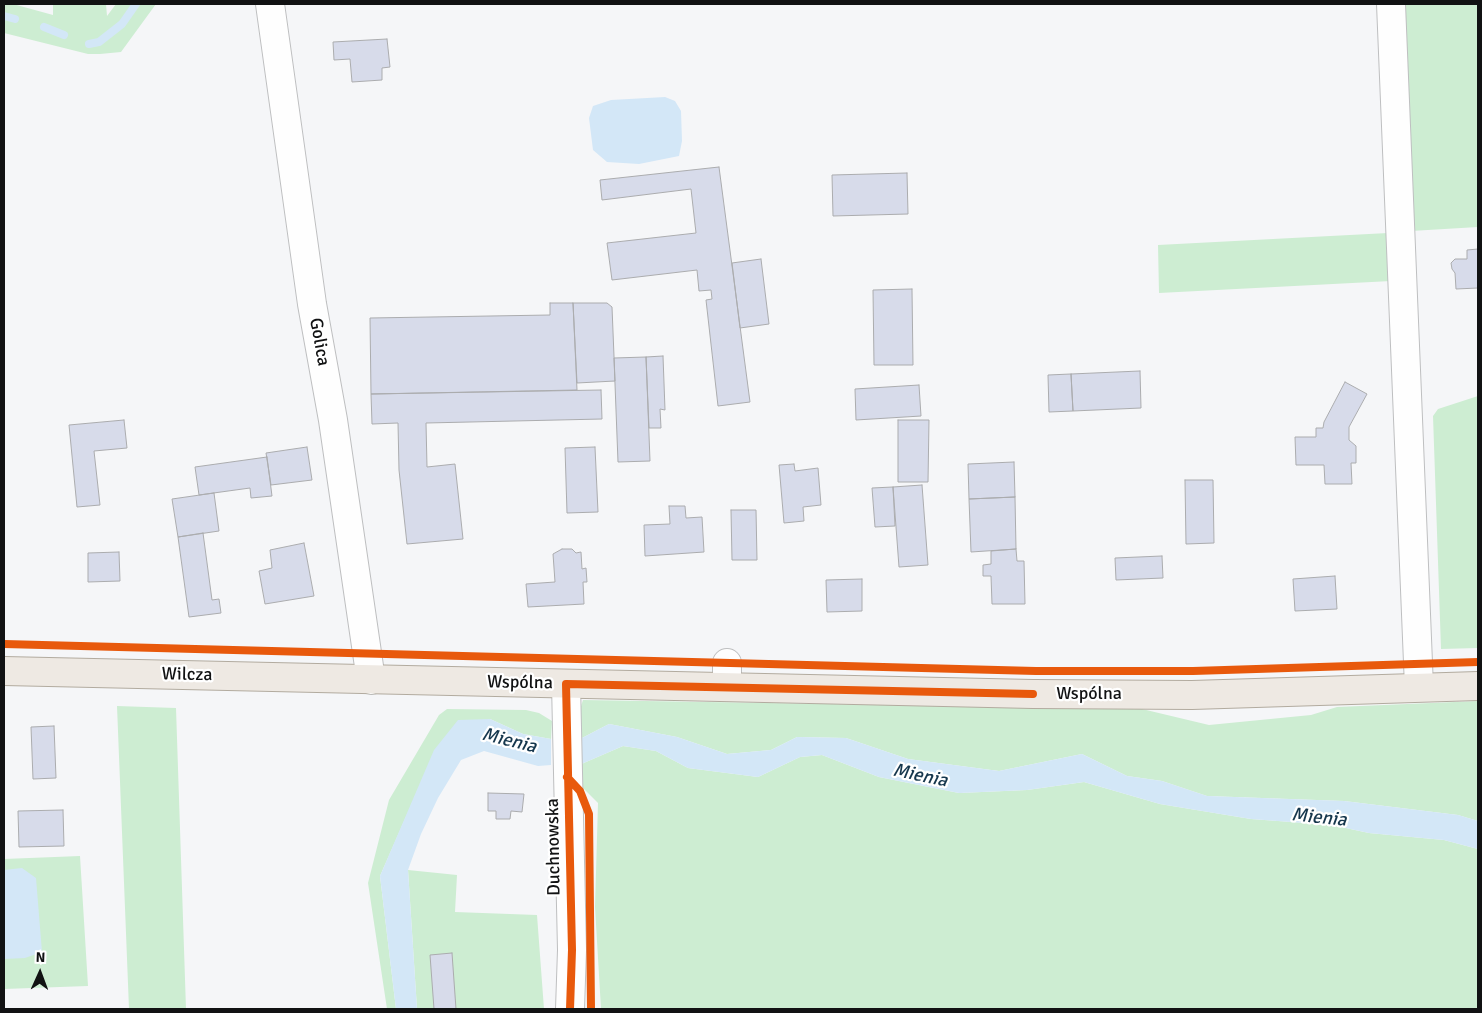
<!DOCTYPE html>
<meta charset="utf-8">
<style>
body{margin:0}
#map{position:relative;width:1482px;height:1013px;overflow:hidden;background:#f5f6f8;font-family:Signika,sans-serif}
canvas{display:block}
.frame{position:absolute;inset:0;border:5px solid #111213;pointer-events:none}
.north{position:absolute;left:15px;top:948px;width:50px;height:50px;-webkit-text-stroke:4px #fff;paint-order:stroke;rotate:2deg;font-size:14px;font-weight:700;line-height:20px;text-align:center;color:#111213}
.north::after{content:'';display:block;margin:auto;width:18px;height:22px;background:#111213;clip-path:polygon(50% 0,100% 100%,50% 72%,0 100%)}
</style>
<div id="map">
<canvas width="1482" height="1013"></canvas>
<div class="frame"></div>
<div class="north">N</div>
</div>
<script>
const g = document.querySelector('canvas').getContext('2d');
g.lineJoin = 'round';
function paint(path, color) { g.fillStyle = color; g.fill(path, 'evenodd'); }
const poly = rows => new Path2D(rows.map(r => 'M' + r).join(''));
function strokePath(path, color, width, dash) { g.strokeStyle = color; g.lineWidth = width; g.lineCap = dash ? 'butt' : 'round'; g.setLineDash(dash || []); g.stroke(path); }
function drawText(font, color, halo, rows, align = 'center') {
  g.font = font + ' Signika,sans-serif'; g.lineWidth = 4.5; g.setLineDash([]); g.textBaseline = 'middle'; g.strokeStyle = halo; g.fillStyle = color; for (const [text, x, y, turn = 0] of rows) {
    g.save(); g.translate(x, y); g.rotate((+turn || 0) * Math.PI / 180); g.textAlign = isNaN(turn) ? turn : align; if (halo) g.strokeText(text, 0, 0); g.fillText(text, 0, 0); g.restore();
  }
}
const green = poly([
 [4,4,13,4,53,15,53,4,106,4,107,16,116,4,156,4,121,52,100,54,88,54,4,33],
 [1402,4,1478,4,1478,227,1411,231],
 [1388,233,1391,281,1159,293,1158,245],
 [1478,396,1478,648,1441,649,1433,416,1438,409],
 [583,700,1142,709,1209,725,1311,715,1337,707,1478,701,1478,821,1458,815,1344,801,1207,796,1162,781,1127,776,1082,754,999,771,908,759,846,738,797,737,771,750,727,754,677,737,609,724,582,738,579,712],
 [117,706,176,708,186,1009,129,1009],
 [447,709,526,710,539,713,552,721,551,739,523,734,490,719,423,778,380,876,396,1009,387,1009,368,883,389,800,439,715],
 [623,746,656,751,688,768,758,777,800,757,822,755,879,777,959,793,1027,790,1084,782,1160,804,1251,819,1332,825,1369,833,1444,840,1478,849,1478,1009,601,1009,595,907,598,803,581,786,579,765],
 [80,856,88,986,4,989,4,859],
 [408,870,457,875,455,912,537,915,544,1009,417,1009]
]);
const water = poly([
 [665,97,675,101,681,111,682,141,679,156,639,164,607,162,593,150,589,118,593,106,611,100],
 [490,719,523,734,551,739,551,765,538,766,484,751,461,760,438,798,421,834,408,870,417,1009,396,1009,380,876,434,750,458,720],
 [609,724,677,737,727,754,771,750,797,737,846,738,908,759,999,771,1082,754,1127,776,1162,781,1207,796,1344,801,1458,815,1478,821,1478,849,1444,840,1369,833,1332,825,1251,819,1160,804,1084,782,1027,790,959,793,879,777,822,755,800,757,758,777,688,768,656,751,623,746,579,765,582,738],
 [22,868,36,878,42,952,25,958,4,959,4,870]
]);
const stream = poly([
 [4,16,15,19],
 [44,27,64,35],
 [89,44,99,42,122,24,136,4]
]);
const building = poly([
 [387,39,390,67,382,68,382,80,352,82,350,59,334,60,333,42,387,39],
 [719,167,750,402,718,406,706,300,712,299,711,290,699,291,697,270,612,280,607,243,696,233,691,189,602,200,600,180,719,167],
 [907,173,908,214,833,216,832,175,907,173],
 [1478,249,1478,288,1456,289,1455,273,1452,269,1451,263,1455,259,1467,259,1467,250,1478,249],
 [761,259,769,324,740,328,732,263,761,259],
 [912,289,913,365,874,365,873,290,912,289],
 [550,303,573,303,577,390,371,394,370,318,550,315,550,303],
 [573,303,607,303,612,307,615,381,577,383,573,303],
 [663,356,665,410,660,409,661,428,649,428,646,357,663,356],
 [646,357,650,461,618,462,614,358,646,357],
 [1140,371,1141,408,1073,411,1071,374,1140,371],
 [1071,374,1073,411,1049,412,1048,375,1071,374],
 [1345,382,1367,394,1349,427,1349,440,1356,446,1356,463,1351,463,1352,484,1325,484,1324,465,1296,465,1295,437,1316,437,1316,428,1323,428,1324,422,1345,382],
 [919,385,921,416,856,420,855,389,919,385],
 [601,390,602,419,426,423,427,467,455,464,463,539,407,544,399,470,398,423,372,424,371,394,601,390],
 [124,420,127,448,94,451,100,505,77,507,69,425,124,420],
 [898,420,929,420,928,482,898,482,898,420],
 [307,447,312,480,271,485,266,453,307,447],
 [595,447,598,512,567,513,565,448,595,447],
 [267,457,272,496,251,498,250,488,199,495,195,467,267,457],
 [1014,462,1015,497,969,499,968,464,1014,462],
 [794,464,795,471,818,468,821,505,803,507,804,521,784,523,779,465,794,464],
 [1185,480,1213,480,1214,543,1186,544,1185,480],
 [922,485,928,565,899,567,893,487,922,485],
 [893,487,895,526,875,527,872,488,893,487],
 [214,493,219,531,178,537,172,499,214,493],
 [1015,497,1016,549,971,552,969,499,1015,497],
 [669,506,685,506,686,518,702,517,704,552,645,556,644,525,670,524,669,506],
 [731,510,756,510,757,560,732,560,731,510],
 [203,533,212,600,219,599,221,613,189,617,178,537,203,533],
 [304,543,314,596,265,604,259,571,272,568,270,550,304,543],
 [562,549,572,549,576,553,581,552,582,569,586,568,587,582,583,582,584,604,528,607,526,584,555,582,553,554,562,549],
 [1016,549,1017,561,1024,561,1025,604,992,604,991,576,983,576,983,565,991,564,991,551,1016,549],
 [119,552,120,581,88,582,88,553,119,552],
 [1162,556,1163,578,1116,580,1115,558,1162,556],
 [1335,576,1337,609,1295,611,1293,579,1335,576],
 [862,579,862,611,827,612,826,580,862,579],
 [54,726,56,778,33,779,31,727,54,726],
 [488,793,524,794,522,812,511,811,510,819,496,819,496,811,488,811,488,793],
 [63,810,64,846,19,847,18,811,63,810],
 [452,953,456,1009,434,1009,430,955,452,953]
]);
const minor = poly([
 [270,4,312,304,333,420,371,680],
 [1391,4,1419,687],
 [566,684,572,950,570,1009],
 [727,687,727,663]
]);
const major = poly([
 [4,671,1033,694,1192,695,1478,686]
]);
const cycleway = poly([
 [4,644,1036,671,1193,671,1478,662],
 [567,777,580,791,589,814,591,1009],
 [570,1009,572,950,566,684,1033,694]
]);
const streetNames = [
 ["Golica",319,342,80],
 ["Wilcza",187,675,1],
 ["Wspólna",520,683,1],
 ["Wspólna",1089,694],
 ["Duchnowska",554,847,-91]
];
const waterNames = [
 ["Mienia",509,741,14],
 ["Mienia",920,776,12],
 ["Mienia",1319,818,6]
];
paint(green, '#cdedd2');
paint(water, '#d3e7f7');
strokePath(stream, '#d3e7f7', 8);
paint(building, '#d7dbea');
strokePath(building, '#abacae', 1);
strokePath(minor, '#bebfc0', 30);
strokePath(major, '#b2ab9f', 30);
strokePath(minor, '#fefefe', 28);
strokePath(major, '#eee9e3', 28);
strokePath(cycleway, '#e8590c', 8);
drawText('18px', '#111213', '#fff', streetNames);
drawText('italic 19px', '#16374d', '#fff', waterNames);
</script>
